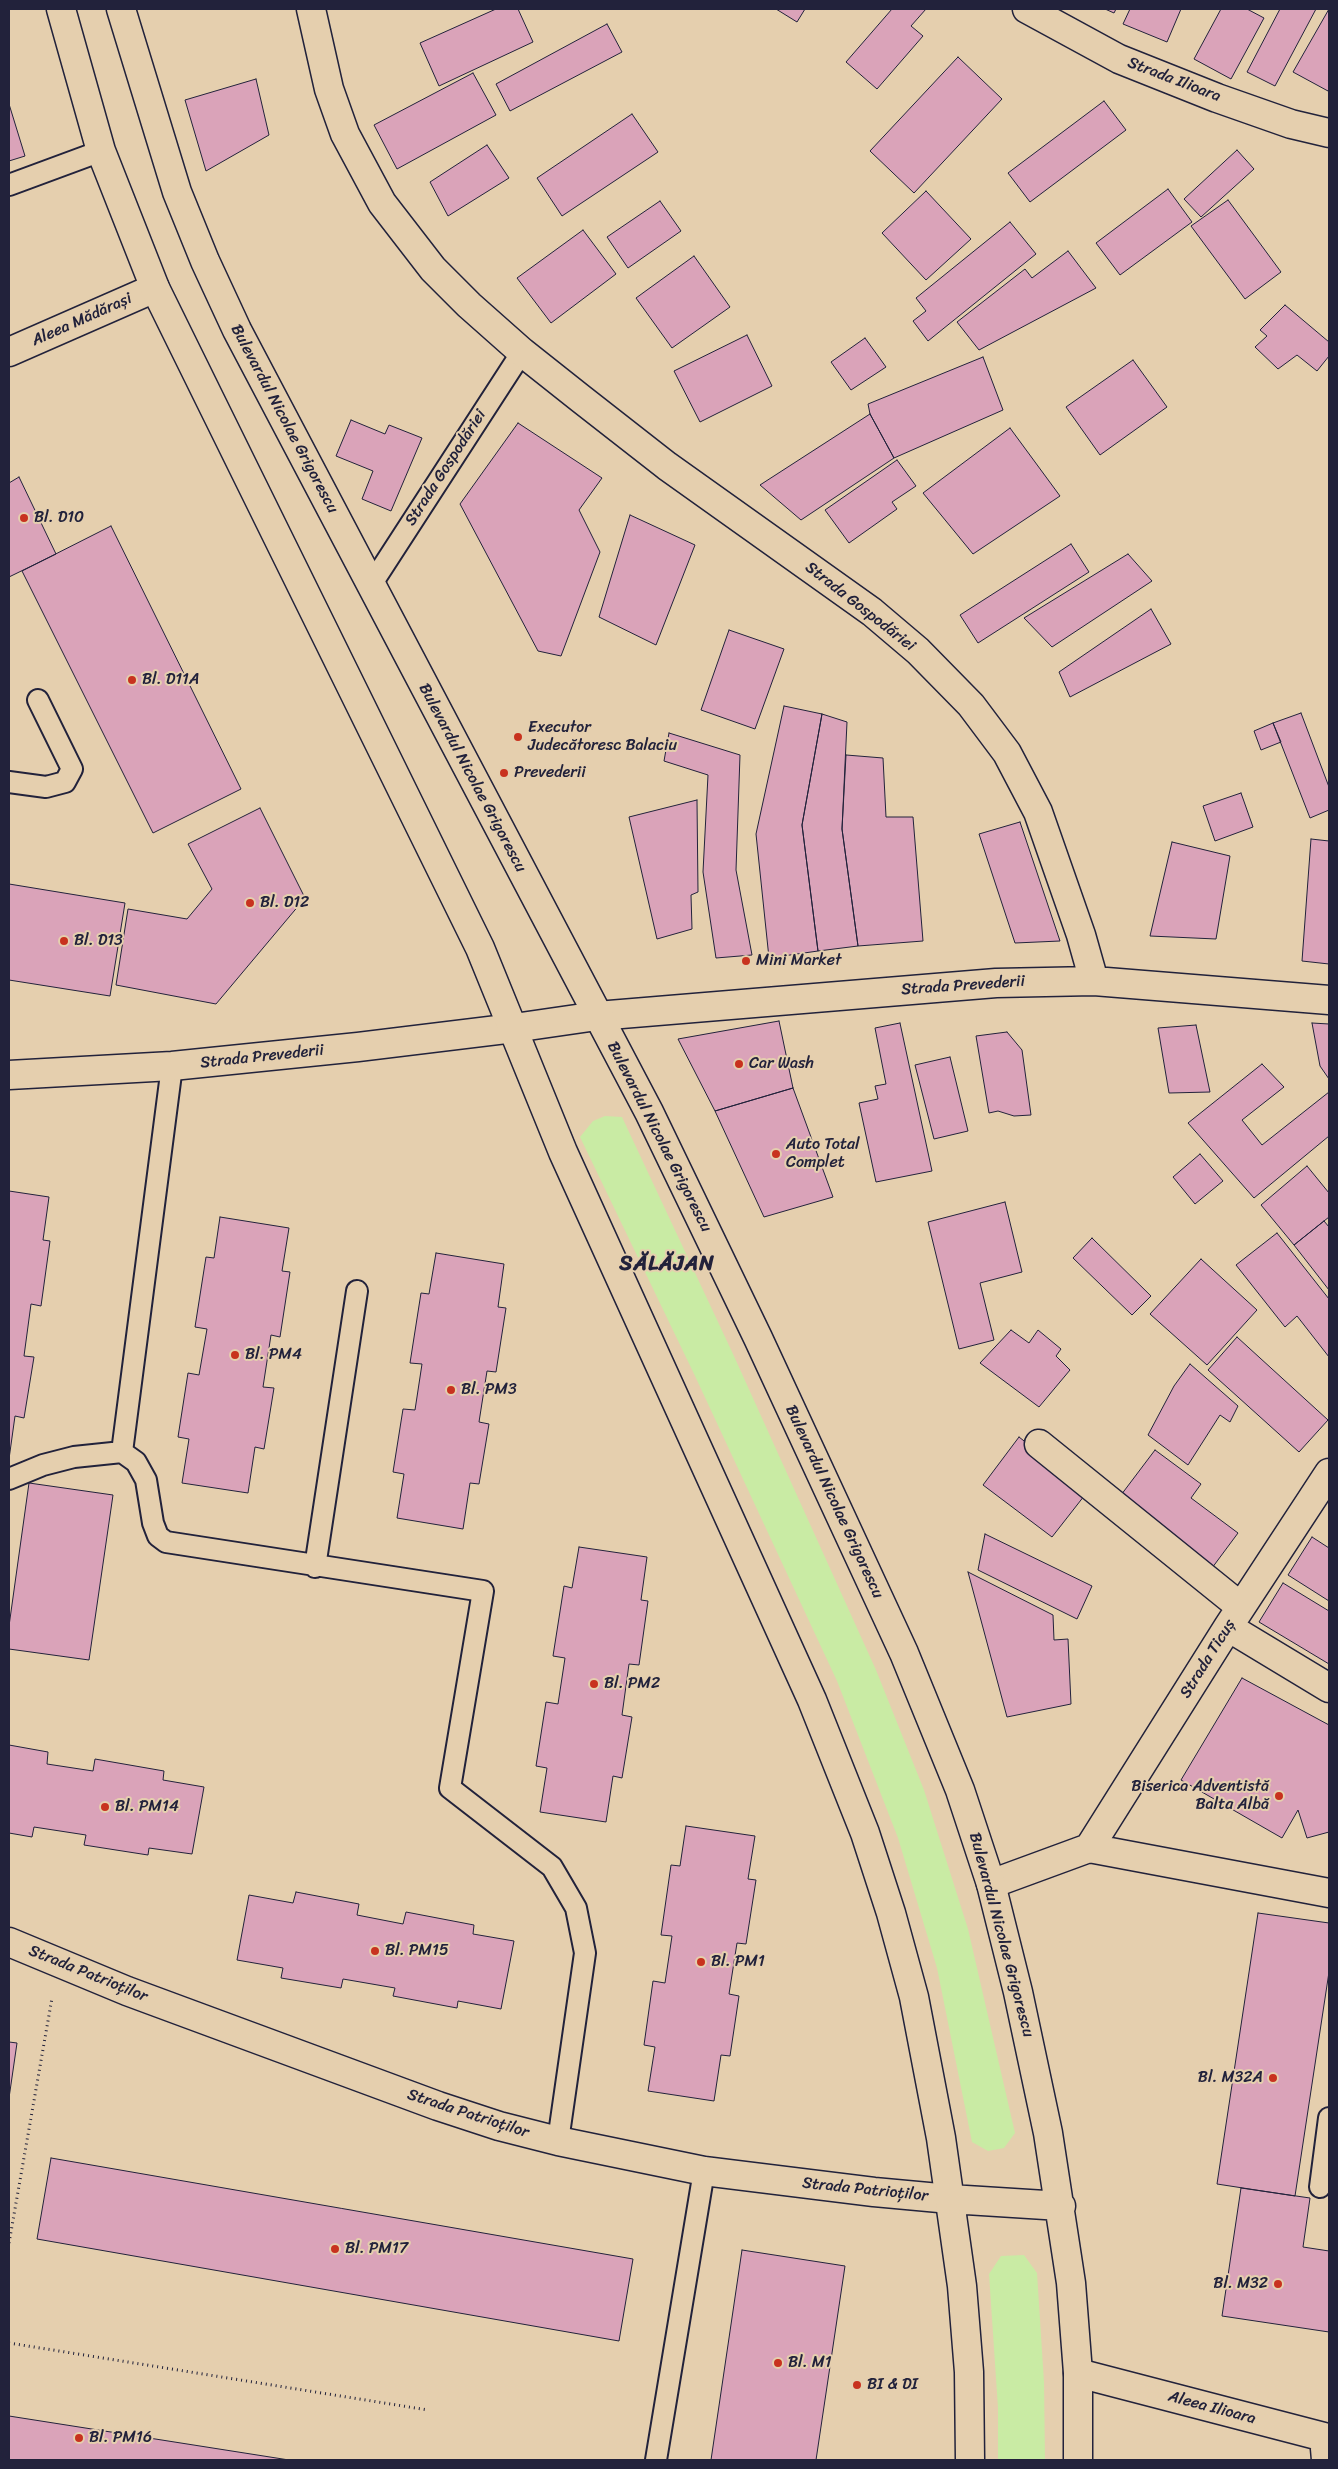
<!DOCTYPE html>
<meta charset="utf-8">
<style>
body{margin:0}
#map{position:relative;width:1338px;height:2469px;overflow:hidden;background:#e5cfae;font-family:Sriracha,sans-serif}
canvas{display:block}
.frame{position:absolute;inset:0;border:10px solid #22223b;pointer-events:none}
</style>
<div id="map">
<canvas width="1338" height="2469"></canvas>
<div class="frame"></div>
</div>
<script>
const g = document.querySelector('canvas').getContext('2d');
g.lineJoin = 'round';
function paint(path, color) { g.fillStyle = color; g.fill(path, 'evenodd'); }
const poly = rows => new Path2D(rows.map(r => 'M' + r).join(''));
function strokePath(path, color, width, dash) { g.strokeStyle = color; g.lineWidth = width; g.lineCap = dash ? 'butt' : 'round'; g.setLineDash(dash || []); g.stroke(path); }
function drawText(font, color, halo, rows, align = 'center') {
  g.font = font + ' Sriracha,sans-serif'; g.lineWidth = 4; g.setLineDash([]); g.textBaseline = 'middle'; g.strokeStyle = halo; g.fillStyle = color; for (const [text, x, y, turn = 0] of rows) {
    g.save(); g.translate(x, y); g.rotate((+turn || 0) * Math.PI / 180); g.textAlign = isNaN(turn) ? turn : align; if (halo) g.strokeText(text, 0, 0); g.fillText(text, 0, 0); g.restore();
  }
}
const green = poly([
 [605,1116,622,1117,733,1354,876,1670,924,1790,968,1929,1015,2133,1004,2148,988,2151,972,2142,937,1968,898,1838,837,1681,695,1376,580,1137,593,1121],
 [1024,2255,1037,2273,1044,2382,1045,2460,998,2460,998,2408,989,2274,1001,2256]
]);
const building = poly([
 [496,9,518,9,533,42,439,86,420,43,496,9],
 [776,9,805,9,797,22,776,9],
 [892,9,926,9,911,26,923,36,877,89,846,62,892,9],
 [1105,9,1116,9,1114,13,1105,9],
 [1130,9,1181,9,1167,42,1123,24,1130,9],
 [1221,9,1247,9,1264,18,1231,79,1194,59,1221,9],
 [1280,9,1316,9,1275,86,1247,72,1280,9],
 [1329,9,1329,88,1328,91,1293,72,1329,9],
 [607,24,622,52,510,111,496,84,607,24],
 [958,57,1002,99,914,193,870,151,958,57],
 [473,73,496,115,397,169,374,125,473,73],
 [256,79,269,135,206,171,185,100,256,79],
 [1104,101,1126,130,1030,202,1008,173,1104,101],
 [9,104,25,156,9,161,9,104],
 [632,114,658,152,562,216,537,178,632,114],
 [487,145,509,178,448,216,430,182,487,145],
 [1237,150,1254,169,1201,217,1184,199,1237,150],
 [1168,189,1192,222,1120,275,1096,243,1168,189],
 [926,191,971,239,926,280,882,233,926,191],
 [1228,200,1281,272,1245,299,1191,226,1228,200],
 [660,201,681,231,628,268,607,237,660,201],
 [1010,222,1036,254,928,341,913,321,926,311,916,298,1010,222],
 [583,230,616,274,551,323,517,278,583,230],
 [1068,251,1096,288,979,350,957,322,1025,269,1032,278,1068,251],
 [694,256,730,307,672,348,636,298,694,256],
 [1285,305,1329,342,1329,356,1317,371,1297,355,1278,369,1255,347,1267,336,1260,330,1285,305],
 [747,335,772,386,700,422,674,371,747,335],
 [865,338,886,367,851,390,831,362,865,338],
 [983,357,1003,410,894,458,870,414,868,404,983,357],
 [1133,360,1167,407,1100,455,1066,407,1133,360],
 [870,414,894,458,801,520,760,485,870,414],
 [351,420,385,434,389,425,422,438,391,511,362,499,373,471,336,456,351,420],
 [518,423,602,478,579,510,600,552,561,656,538,651,460,504,518,423],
 [1010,428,1060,496,973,554,923,493,1010,428],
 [897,460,916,486,892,502,897,509,849,543,825,510,897,460],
 [19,477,56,554,9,577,9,483,19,477],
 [630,515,695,545,656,645,599,617,630,515],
 [111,526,241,789,153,833,22,571,111,526],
 [1071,544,1089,572,978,643,960,615,1071,544],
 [1128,554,1152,581,1052,647,1024,618,1128,554],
 [1151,609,1171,644,1070,697,1059,672,1151,609],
 [729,630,784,649,755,729,701,710,729,630],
 [784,706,822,714,802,825,818,951,769,958,756,834,784,706],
 [1301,713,1329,787,1329,810,1310,818,1273,723,1301,713],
 [822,714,847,722,842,829,858,946,818,951,802,825,822,714],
 [1273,723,1281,742,1261,750,1254,731,1273,723],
 [669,733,740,755,736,870,752,955,716,958,703,872,708,775,664,761,669,733],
 [846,755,883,758,886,817,913,817,923,941,858,946,842,829,846,755],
 [1241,793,1253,827,1215,841,1203,806,1241,793],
 [697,800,698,892,691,895,692,929,657,939,629,817,697,800],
 [260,808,305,898,216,1004,116,985,128,909,187,919,212,889,188,844,260,808],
 [1020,822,1060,941,1015,943,979,834,1020,822],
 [1311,839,1329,841,1329,964,1302,961,1311,839],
 [1172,842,1230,856,1216,939,1150,936,1172,842],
 [9,884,125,903,110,996,9,980,9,884],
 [779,1021,793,1088,715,1111,678,1039,779,1021],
 [900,1023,932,1171,876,1182,859,1103,878,1099,875,1086,886,1084,875,1028,900,1023],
 [1312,1023,1329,1024,1329,1079,1320,1066,1312,1023],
 [1196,1025,1210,1092,1169,1093,1158,1028,1196,1025],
 [1007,1032,1022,1050,1031,1115,1014,1116,998,1111,989,1113,976,1036,1007,1032],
 [950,1057,968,1131,934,1139,915,1065,950,1057],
 [1262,1064,1284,1087,1242,1120,1262,1145,1329,1092,1329,1136,1254,1198,1188,1123,1262,1064],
 [793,1088,833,1197,764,1217,715,1111,793,1088],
 [1200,1154,1223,1181,1195,1204,1173,1177,1200,1154],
 [1307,1166,1329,1193,1329,1217,1294,1245,1261,1205,1307,1166],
 [9,1191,49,1197,43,1240,50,1241,41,1306,31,1304,24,1356,34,1357,24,1418,15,1416,9,1459,9,1191],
 [1005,1202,1022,1272,980,1283,994,1340,959,1349,928,1222,1005,1202],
 [220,1217,289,1228,282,1271,290,1272,280,1337,271,1335,263,1387,274,1388,264,1449,255,1447,248,1493,182,1483,189,1439,178,1437,188,1373,199,1375,207,1329,195,1327,206,1257,214,1258,220,1217],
 [1324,1221,1329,1227,1329,1290,1294,1245,1324,1221],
 [1277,1233,1329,1299,1329,1357,1297,1316,1285,1327,1236,1265,1277,1233],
 [1092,1238,1151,1296,1132,1315,1073,1258,1092,1238],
 [436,1253,504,1264,498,1307,506,1308,496,1372,487,1371,479,1422,489,1424,479,1484,470,1483,463,1529,397,1518,404,1474,393,1472,403,1409,415,1410,422,1364,410,1363,421,1293,429,1294,436,1253],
 [1201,1259,1257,1310,1207,1365,1150,1314,1201,1259],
 [1011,1330,1029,1343,1038,1330,1061,1349,1056,1356,1070,1370,1039,1407,980,1363,1011,1330],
 [1237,1337,1328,1420,1299,1452,1208,1370,1237,1337],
 [1190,1364,1238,1406,1230,1422,1220,1415,1188,1465,1148,1435,1174,1386,1190,1364],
 [1019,1437,1088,1491,1052,1537,983,1485,1019,1437],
 [1155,1450,1201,1484,1191,1498,1238,1533,1212,1568,1118,1499,1155,1450],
 [29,1483,113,1495,89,1660,9,1649,9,1626,29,1483],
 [985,1534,1092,1586,1077,1619,978,1570,985,1534],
 [1312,1537,1329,1548,1329,1601,1288,1575,1312,1537],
 [579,1547,647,1557,641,1600,648,1601,639,1665,629,1664,622,1715,632,1717,622,1778,613,1776,606,1822,540,1812,547,1768,536,1766,546,1702,558,1704,565,1658,553,1656,564,1586,572,1588,579,1547],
 [968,1572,1053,1615,1054,1640,1068,1639,1071,1704,1007,1717,968,1572],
 [1283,1583,1329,1611,1329,1664,1259,1622,1283,1583],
 [1242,1678,1329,1725,1329,1832,1307,1838,1298,1810,1282,1838,1181,1780,1242,1678],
 [9,1745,48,1752,47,1764,93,1771,95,1759,164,1771,163,1780,204,1787,192,1854,149,1848,148,1855,84,1845,86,1835,34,1827,32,1837,9,1833,9,1745],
 [686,1826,755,1836,748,1879,756,1880,746,1944,737,1943,729,1994,739,1996,730,2056,721,2055,714,2101,648,2091,655,2047,644,2045,653,1981,665,1983,672,1936,661,1935,671,1865,680,1866,686,1826],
 [296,1892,359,1904,357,1915,403,1924,406,1912,474,1925,473,1934,514,1941,501,2009,458,2001,457,2008,393,1996,395,1988,343,1979,341,1988,281,1978,283,1968,237,1960,249,1895,293,1903,296,1892],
 [1258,1913,1329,1923,1329,1972,1295,2196,1217,2184,1258,1913],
 [9,2042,17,2043,9,2098,9,2042],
 [51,2158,633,2259,619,2341,37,2239,51,2158],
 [1241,2188,1310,2198,1303,2247,1329,2251,1329,2332,1222,2316,1241,2188],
 [742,2250,845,2266,816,2460,711,2460,742,2250],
 [9,2416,289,2460,9,2460,9,2416]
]);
const path = poly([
 [9,2243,52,1998],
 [9,2343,428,2410]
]);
const service = poly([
 [9,185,101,151],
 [371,585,522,352],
 [9,782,46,787,65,782,72,769,38,700],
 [172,1066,122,1452,136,1462,146,1480,153,1523,158,1536,166,1542,483,1591,450,1788,552,1867,576,1908,585,1953,558,2141],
 [9,1479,43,1465,74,1457,122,1452],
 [315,1567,357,1291],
 [1320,2187,1329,2118],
 [656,2460,704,2171]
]);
const minor = poly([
 [311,9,329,89,345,134,382,203,433,269,469,305,522,352,580,398,667,466,872,612,918,651,971,705,1007,753,1038,812,1081,935,1094,981],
 [1027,9,1119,59,1217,98,1291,124,1329,133],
 [9,352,155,288],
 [597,1016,996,983,1094,981,1329,1000],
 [1039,1444,1241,1607],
 [1228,1627,1329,1688],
 [1089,1848,1329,1893],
 [991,1884,1089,1848,1228,1627,1329,1473],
 [9,1942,127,1991,438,2106,499,2126,558,2141,704,2171,874,2192,950,2199],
 [1078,2373,1324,2437,1326,2460]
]);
const tertiary = poly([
 [9,1075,172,1066,358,1047,514,1028]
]);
const secondary = poly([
 [61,9,101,151,155,288,480,948,563,1152,812,1700,865,1833,891,1913,914,1997,941,2138,962,2286,969,2372,970,2460],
 [121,9,177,192,205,261,237,330,649,1112,758,1338,904,1653,960,1790,991,1884,1018,1992,1048,2133,1071,2283,1078,2373,1078,2460],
 [514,1028,597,1016],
 [950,2199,1061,2206]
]);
const markers = [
 [24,518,5,"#c8321e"],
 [132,680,5,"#c8321e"],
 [518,737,5,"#c8321e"],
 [504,773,5,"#c8321e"],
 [250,903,5,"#c8321e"],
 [64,941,5,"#c8321e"],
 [746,961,5,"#c8321e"],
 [739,1064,5,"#c8321e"],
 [776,1154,5,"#c8321e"],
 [235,1355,5,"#c8321e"],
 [451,1390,5,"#c8321e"],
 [594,1684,5,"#c8321e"],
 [1279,1796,5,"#c8321e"],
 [105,1807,5,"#c8321e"],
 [375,1951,5,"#c8321e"],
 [701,1962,5,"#c8321e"],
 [1273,2078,5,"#c8321e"],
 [335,2249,5,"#c8321e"],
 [1278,2284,5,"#c8321e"],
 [778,2363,5,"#c8321e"],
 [857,2385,5,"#c8321e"],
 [79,2438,5,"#c8321e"]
];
const streetNames = [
 ["Strada Ilioara",1174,80,21],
 ["Aleea Mădărași",82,320,-24],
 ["Bulevardul Nicolae Grigorescu",284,419,62],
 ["Strada Gospodăriei",446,468,-57],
 ["Strada Gospodăriei",860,607,38],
 ["Bulevardul Nicolae Grigorescu",472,778,62],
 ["Strada Prevederii",963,986,-4],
 ["Strada Prevederii",262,1057,-6],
 ["Bulevardul Nicolae Grigorescu",659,1137,63],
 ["Bulevardul Nicolae Grigorescu",834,1502,65],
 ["Strada Ticuș",1208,1659,-58],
 ["Bulevardul Nicolae Grigorescu",1001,1935,75],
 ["Strada Patrioților",88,1974,22],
 ["Strada Patrioților",468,2114,18],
 ["Strada Patrioților",865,2190,6],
 ["Aleea Ilioara",1212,2408,15]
];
const poiNames = [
 ["Bl. D10",34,518],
 ["Bl. D11A",142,680],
 ["Executor",528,728],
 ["Judecătoresc Balaciu",528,746],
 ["Prevederii",514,773],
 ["Bl. D12",260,903],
 ["Bl. D13",74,941],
 ["Mini Market",756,961],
 ["Car Wash",749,1064],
 ["Auto Total",786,1145],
 ["Complet",786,1163],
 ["Bl. PM4",245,1355],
 ["Bl. PM3",461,1390],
 ["Bl. PM2",604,1684],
 ["Biserica Adventistă",1269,1787,"right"],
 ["Balta Albă",1269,1805,"right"],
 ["Bl. PM14",115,1807],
 ["Bl. PM15",385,1951],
 ["Bl. PM1",711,1962],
 ["Bl. M32A",1263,2078,"right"],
 ["Bl. PM17",345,2249],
 ["Bl. M32",1268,2284,"right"],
 ["Bl. M1",788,2363],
 ["BI & DI",867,2385],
 ["Bl. PM16",89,2438]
];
const districtNames = [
 ["SĂLĂJAN",667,1265]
];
paint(green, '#c9eba4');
paint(building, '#daa3b9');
strokePath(building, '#22223b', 1);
strokePath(service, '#22223b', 24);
strokePath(minor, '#22223b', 31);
strokePath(tertiary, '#22223b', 31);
strokePath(secondary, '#22223b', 31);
strokePath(path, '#22223b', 3, [1, 4]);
strokePath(service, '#e5cfae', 20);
strokePath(minor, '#e5cfae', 28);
strokePath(tertiary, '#e5cfae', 28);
strokePath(secondary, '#e5cfae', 28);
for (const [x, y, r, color] of markers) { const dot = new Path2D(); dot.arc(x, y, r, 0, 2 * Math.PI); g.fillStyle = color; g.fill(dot); strokePath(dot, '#e5cfae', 2); }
drawText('16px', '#22223b', '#e5cfae', streetNames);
drawText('16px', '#22223b', '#e5cfae', poiNames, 'left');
g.letterSpacing = '1px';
drawText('bold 21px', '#22223b', '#e5cfae', districtNames);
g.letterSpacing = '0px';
</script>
